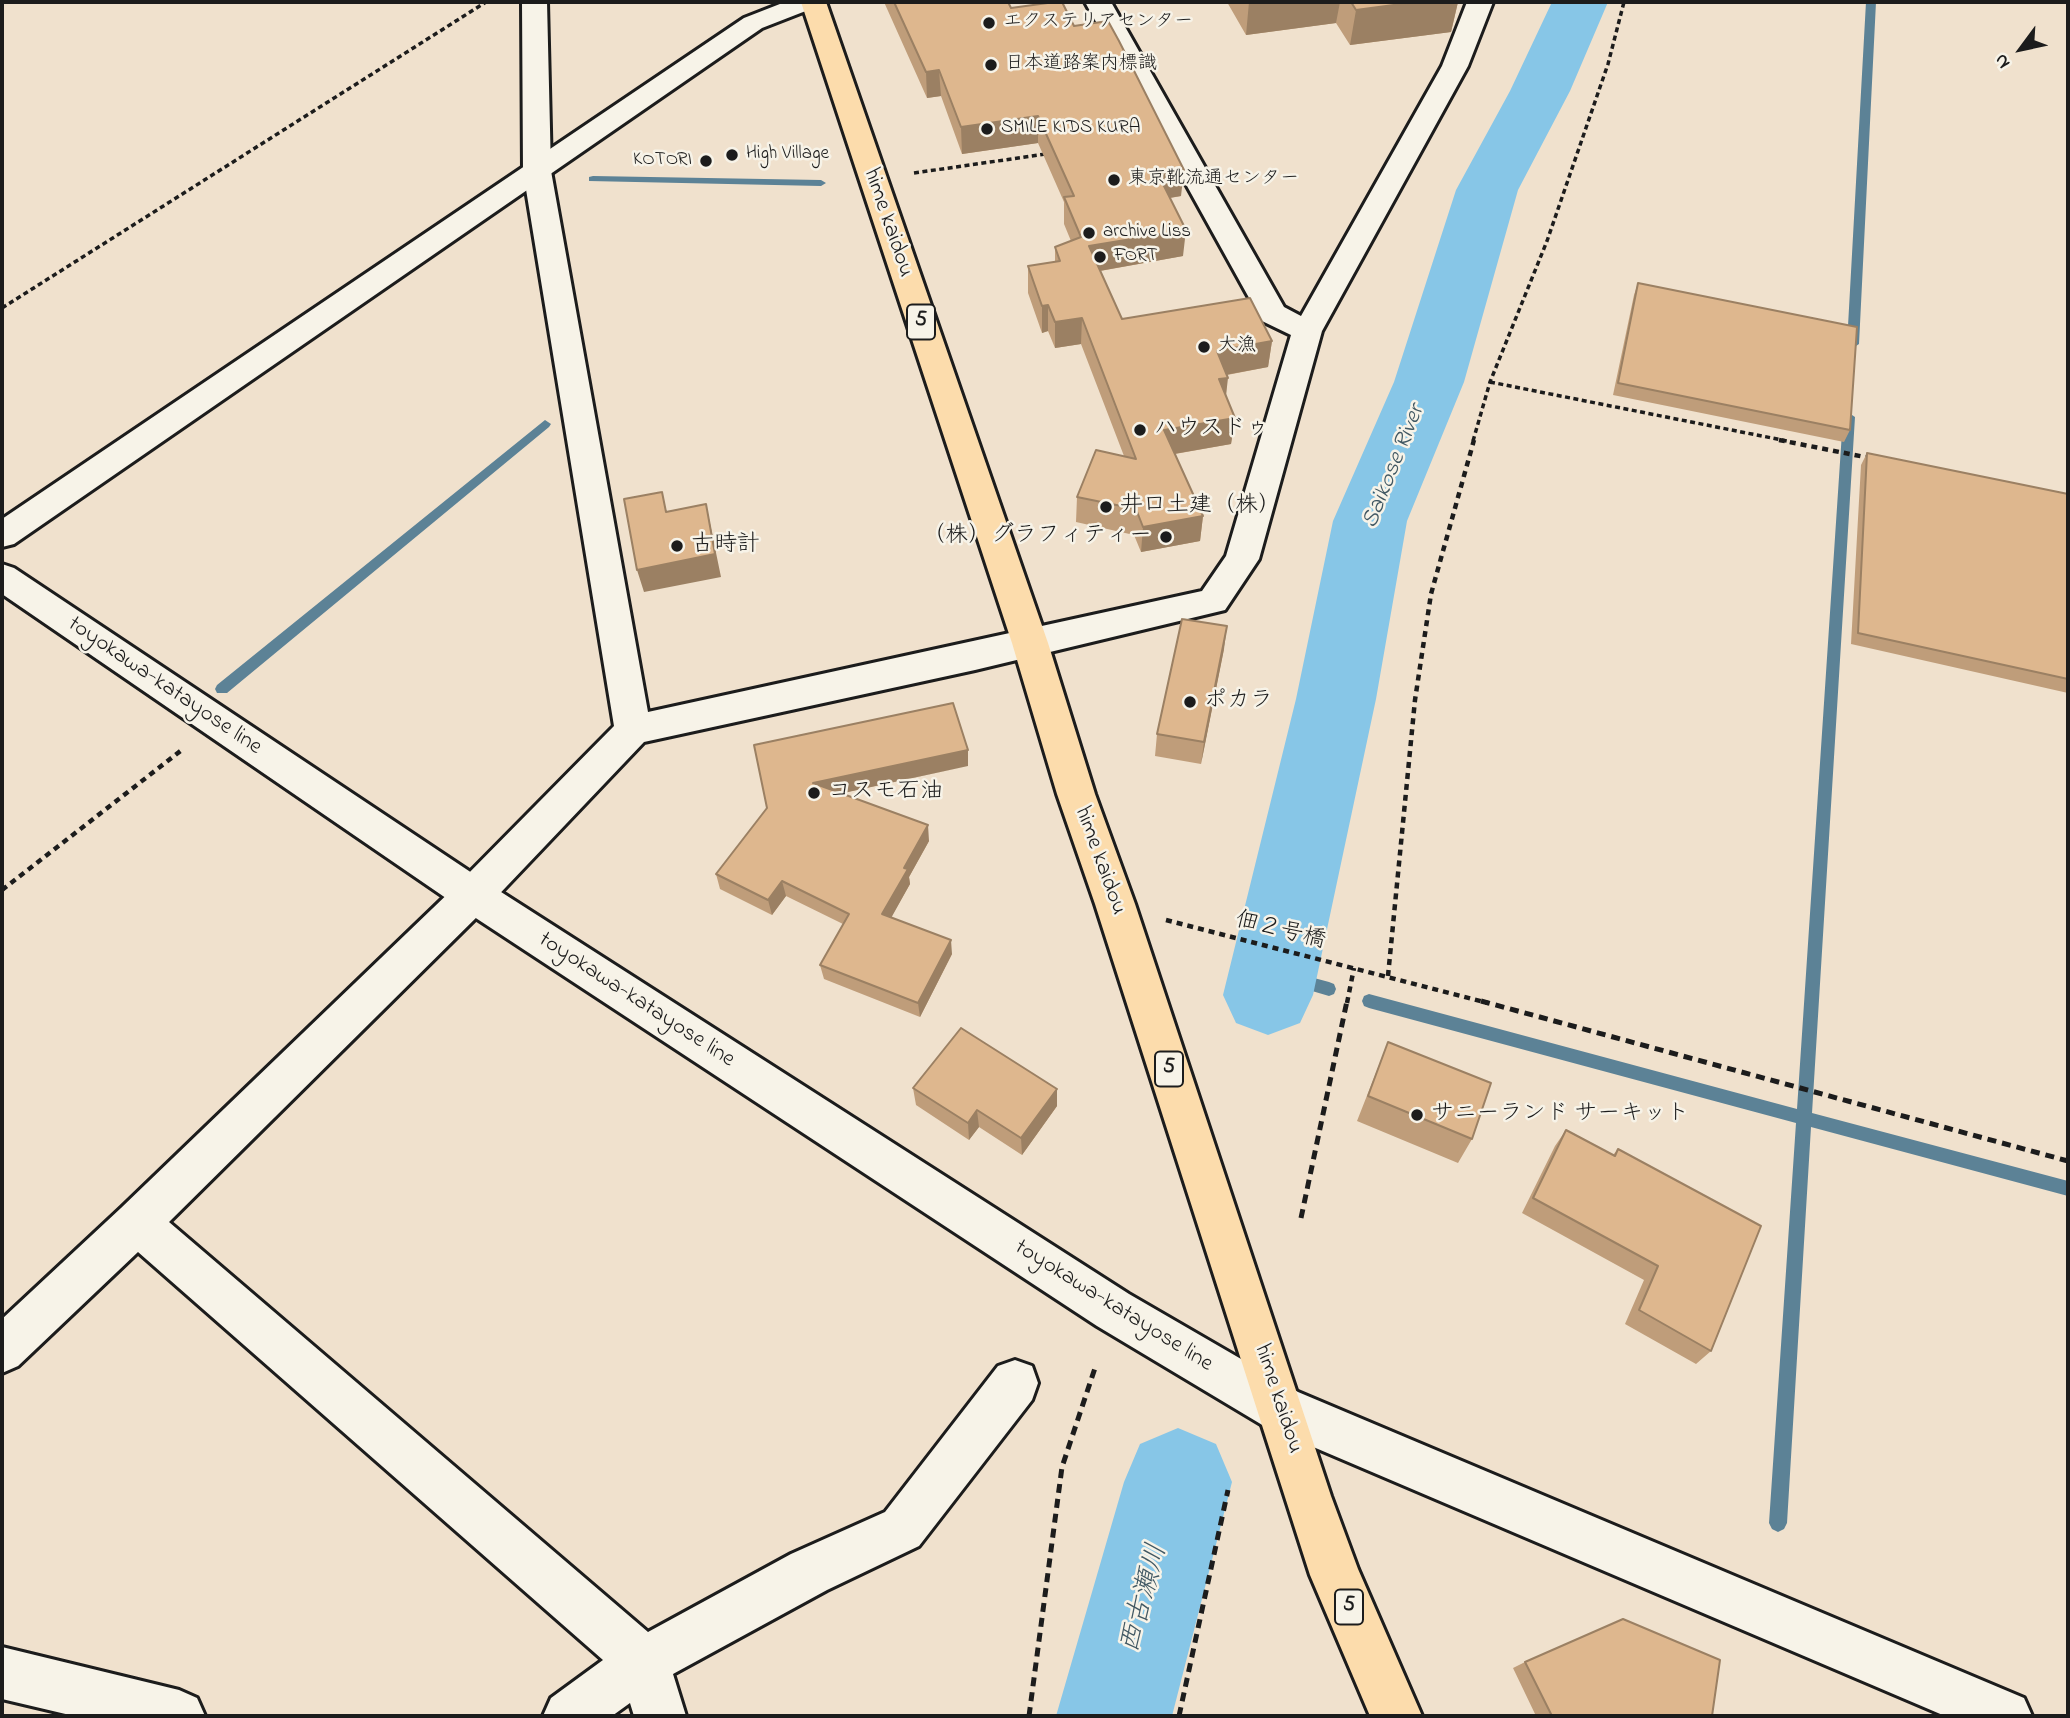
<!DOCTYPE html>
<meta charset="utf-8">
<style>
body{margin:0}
#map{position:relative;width:2070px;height:1718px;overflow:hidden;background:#f0e1cd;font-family:"Indie Flower",sans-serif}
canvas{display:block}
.frame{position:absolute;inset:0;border:4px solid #1c1c1c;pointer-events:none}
.north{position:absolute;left:1986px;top:14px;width:70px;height:70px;-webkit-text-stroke:5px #f7f3e8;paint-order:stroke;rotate:237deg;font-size:19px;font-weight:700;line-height:28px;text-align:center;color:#1c1c1c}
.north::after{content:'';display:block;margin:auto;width:24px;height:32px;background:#1c1c1c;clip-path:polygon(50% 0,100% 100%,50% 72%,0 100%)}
</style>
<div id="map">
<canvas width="2070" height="1718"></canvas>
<div class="frame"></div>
<div class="north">N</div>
</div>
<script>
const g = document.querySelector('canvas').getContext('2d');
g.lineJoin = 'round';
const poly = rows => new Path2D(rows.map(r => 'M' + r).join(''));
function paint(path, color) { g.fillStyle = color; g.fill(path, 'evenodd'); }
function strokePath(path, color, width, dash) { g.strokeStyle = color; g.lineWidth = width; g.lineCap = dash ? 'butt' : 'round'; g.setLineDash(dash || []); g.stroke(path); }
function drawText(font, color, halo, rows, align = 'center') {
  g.font = font + ' "Indie Flower","Klee One",sans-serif'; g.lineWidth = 5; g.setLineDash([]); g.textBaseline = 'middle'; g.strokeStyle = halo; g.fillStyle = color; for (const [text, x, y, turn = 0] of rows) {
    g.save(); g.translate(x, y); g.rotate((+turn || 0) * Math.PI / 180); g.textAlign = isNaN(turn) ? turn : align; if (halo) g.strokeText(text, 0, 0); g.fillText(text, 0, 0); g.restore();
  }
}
const stream = poly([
 [1866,2,1876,2,1859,344,1853,348,1847,344,1866,2],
 [593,176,821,180,826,183,821,186,589,181,589,177,593,176],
 [1849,413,1855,417,1812,1113,2068,1181,2068,1196,1811,1127,1787,1523,1784,1529,1778,1532,1772,1529,1769,1523,1796,1123,1369,1008,1364,1006,1362,1001,1364,996,1369,994,1797,1109,1843,417,1849,413],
 [545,420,551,424,549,427,227,693,217,693,215,689,217,685,545,420],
 [1273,967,1329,982,1334,984,1336,989,1334,994,1329,996,1268,978,1266,973,1268,968,1273,967]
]);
const river = poly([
 [1552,2,1608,2,1570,91,1518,190,1464,382,1407,521,1376,699,1313,995,1300,1023,1268,1035,1236,1023,1223,995,1296,699,1333,521,1394,382,1456,190,1510,91,1552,2],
 [1178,1428,1216,1444,1232,1482,1172,1716,1056,1716,1124,1482,1140,1444,1178,1428]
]);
const pathFar2 = poly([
 [914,173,1046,154],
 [2,308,486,2],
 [1490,382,1787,441],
 [1473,441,1490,382,1547,241,1608,64,1624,2]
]);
const pathFar1 = poly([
 [1779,440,1870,458],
 [2,890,183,749],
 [1166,920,1488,1003],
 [1388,976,1415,700,1431,594,1474,440],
 [1347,1003,1354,968]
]);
const path = poly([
 [1481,1001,2068,1161],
 [1301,1218,1347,1001],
 [1029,1716,1062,1467,1095,1368],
 [1179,1716,1228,1490]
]);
const street = poly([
 [522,2,547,2,551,171,648,712,1202,591,1226,556,1291,335,1262,321,1258,314,1085,2,1111,2,1284,307,1301,316,1442,66,1467,2,1493,2,1468,66,1322,331,1259,559,1225,610,975,670,644,742,487,907,169,1222,648,1632,791,1554,885,1512,998,1366,1015,1360,1032,1366,1038,1383,1032,1400,919,1546,827,1590,673,1674,686,1716,634,1716,630,1703,612,1716,543,1716,551,1698,603,1660,138,1252,18,1366,2,1373,2,1319,121,1208,459,883,614,726,523,171,522,2],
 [2,1647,179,1690,197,1698,205,1716,74,1716,2,1699,2,1647]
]);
const secondary = poly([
 [785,2,820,2,816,7,762,28,14,544,2,547,2,519,744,18,785,2],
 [2,564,14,568,487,883,1129,1294,1298,1392,2024,1698,2032,1716,1945,1716,1264,1426,1097,1326,459,907,2,594,2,564]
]);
const primary = poly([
 [801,2,826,2,1048,643,1095,794,1135,904,1331,1496,1358,1569,1422,1716,1370,1716,1310,1575,1095,904,1057,794,1012,643,801,2]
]);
const wall = poly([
 [884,2,1008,2,1011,8,1074,26,1181,196,1170,198,1183,256,1100,271,1122,319,1272,341,1268,367,1227,375,1226,396,1235,418,1231,444,1175,454,1203,516,1200,541,1141,552,1134,535,1076,522,1077,497,1124,456,1081,344,1055,348,1048,331,1042,333,1028,293,1028,266,1055,262,1055,247,1071,241,1064,224,1064,202,1038,143,962,154,941,96,927,98],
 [1227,2,1458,2,1451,32,1350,45,1336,23,1246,35],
 [1638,283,1850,430,1844,442,1613,395,1634,295],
 [1867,453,2068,494,2068,693,1851,644,1861,465],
 [1224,649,1201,764,1155,756,1157,734],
 [968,766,842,793,929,841,909,877,910,884,891,917,952,954,920,1017,824,979,820,965,843,924,786,896,772,915,720,889,716,874,767,808],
 [1388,1042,1472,1139,1458,1163,1357,1121],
 [913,1088,1057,1089,1057,1106,1022,1155,979,1127,969,1140,916,1105],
 [1566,1130,1613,1155,1618,1149,1711,1351,1696,1364,1625,1324,1644,1280,1522,1213,1555,1146],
 [1525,1662,1712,1716,1536,1716,1513,1668]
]);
const shadedWall = poly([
 [1249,2,1340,2,1336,23,1246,35],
 [1416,2,1458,2,1451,32,1350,45,1356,10],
 [939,70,941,96,927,98,926,72],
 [1038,116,1038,143,962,154,961,127],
 [1184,170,1181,196,1156,200,1158,174],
 [1186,230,1183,256,1088,273,1089,246],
 [1048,305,1048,331,1042,333,1042,306],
 [1082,318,1081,344,1055,348,1055,322],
 [1272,341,1268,367,1214,377,1217,351],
 [1228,378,1225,404,1219,379],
 [1235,418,1231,444,1162,456,1164,430],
 [706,504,721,577,644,592,637,570],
 [1203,516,1200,541,1141,552,1143,527],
 [1227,626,1224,649,1201,764,1204,742],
 [968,750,968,766,816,799,813,783],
 [928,825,929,841,909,877,910,884,885,929,882,914,904,868],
 [782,881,786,896,772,915,768,900],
 [951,940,952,954,920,1017,918,1003],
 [1057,1089,1057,1106,1022,1155,1021,1138],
 [977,1110,979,1127,969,1140,968,1123]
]);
const building = poly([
 [894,2,1008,2,1011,8,1055,2,1062,2,1074,26,1108,21,1119,41,1184,170,1158,174,1186,230,1089,246,1122,319,1250,298,1272,341,1217,351,1228,378,1219,379,1235,418,1164,430,1203,516,1143,527,1136,509,1077,497,1096,450,1136,459,1082,318,1055,322,1048,305,1042,306,1028,266,1060,261,1055,247,1081,237,1064,197,1074,196,1038,116,961,127,939,70,926,72,894,2],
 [1351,2,1416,2,1356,10,1351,2],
 [1638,283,1857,327,1850,430,1618,383,1638,283],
 [1867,453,2068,494,2068,679,1858,633,1867,453],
 [662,492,666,512,706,504,715,554,637,570,624,499,662,492],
 [1182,619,1227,626,1204,742,1157,734,1182,619],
 [953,703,968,750,813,783,928,825,904,868,908,869,882,914,951,940,918,1003,820,965,849,914,782,881,768,900,716,874,767,808,754,745,953,703],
 [961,1028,1057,1089,1021,1138,977,1110,968,1123,913,1088,961,1028],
 [1388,1042,1491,1083,1472,1139,1368,1096,1388,1042],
 [1566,1130,1615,1156,1618,1149,1761,1226,1711,1351,1639,1310,1658,1266,1533,1198,1566,1130],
 [1623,1619,1720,1660,1712,1716,1552,1716,1525,1662,1623,1619]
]);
const markers = [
 [989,23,7,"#1c1c1c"],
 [991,65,7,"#1c1c1c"],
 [987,129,7,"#1c1c1c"],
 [732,155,7,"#1c1c1c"],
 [706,161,7,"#1c1c1c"],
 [1114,180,7,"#1c1c1c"],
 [1089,233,7,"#1c1c1c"],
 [1100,257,7,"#1c1c1c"],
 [1204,347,7,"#1c1c1c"],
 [1140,430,7,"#1c1c1c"],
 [1106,507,7,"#1c1c1c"],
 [1166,537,7,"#1c1c1c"],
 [677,546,7,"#1c1c1c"],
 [1190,702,7,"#1c1c1c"],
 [814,793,7,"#1c1c1c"],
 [1417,1115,7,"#1c1c1c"]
];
const farPoinames = [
 ["エクステリアセンター",1003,23],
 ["日本道路案内標識",1005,65],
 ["SMILE KIDS KURA",1001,129],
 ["High Village",746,155],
 ["KOTORI",692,161,"right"],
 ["東京靴流通センター",1128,180],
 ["archive Liss",1103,233],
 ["FORT",1114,257],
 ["大漁",1218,347]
];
const shields = [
 [921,322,28],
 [1169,1069,28],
 [1349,1607,28]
];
const shieldNames = [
 ["5",921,322],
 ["5",1169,1069],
 ["5",1349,1607]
];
const streetNames = [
 ["hime kaidou",887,223,71],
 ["toyokawa-katayose line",164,687,34],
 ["hime kaidou",1099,861,70],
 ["佃２号橋",1280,932,14],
 ["toyokawa-katayose line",636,1001,33],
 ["toyokawa-katayose line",1113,1307,32],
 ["hime kaidou",1277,1399,72]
];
const poiNames = [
 ["ハウスドゥ",1154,430],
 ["井口土建（株）",1120,507],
 ["（株）グラフィティー",1152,537,"right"],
 ["古時計",691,546],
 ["ポカラ",1204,702],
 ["コスモ石油",828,793],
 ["サニーランド サーキット",1431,1115]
];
const waterNames = [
 ["Saikose River",1395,467,-68]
];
const nearWaternames = [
 ["西古瀬川",1146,1599,-75]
];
paint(stream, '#5c8296');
paint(river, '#87c6e7');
strokePath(street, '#1c1c1c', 6);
strokePath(secondary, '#1c1c1c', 6);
strokePath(primary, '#1c1c1c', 6);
strokePath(pathFar2, '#1c1c1c', 3.5, [5, 3.5]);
strokePath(pathFar1, '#1c1c1c', 4.5, [6, 5]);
strokePath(path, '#1c1c1c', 5, [9, 6]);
paint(street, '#f7f3e8');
paint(secondary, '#f7f3e8');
paint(primary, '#fcdcac');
paint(wall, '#bf9d7a');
paint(shadedWall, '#9b8063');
paint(building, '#deb78e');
strokePath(building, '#9b8063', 2);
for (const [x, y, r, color] of markers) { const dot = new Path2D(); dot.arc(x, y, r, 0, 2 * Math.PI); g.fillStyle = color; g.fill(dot); strokePath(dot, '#f7f3e8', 2.5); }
drawText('19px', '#1c1c1c', '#f7f3e8', farPoinames, 'left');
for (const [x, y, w] of shields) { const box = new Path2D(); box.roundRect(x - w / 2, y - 17.5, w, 35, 5); g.fillStyle = '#f7f3e8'; g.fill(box); strokePath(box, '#1c1c1c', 2); }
drawText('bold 21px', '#1c1c1c', null, shieldNames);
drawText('23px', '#1c1c1c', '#f7f3e8', streetNames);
drawText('23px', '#1c1c1c', '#f7f3e8', poiNames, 'left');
drawText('italic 24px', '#415863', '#f7f3e8', waterNames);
drawText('italic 28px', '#415863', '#f7f3e8', nearWaternames);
</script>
